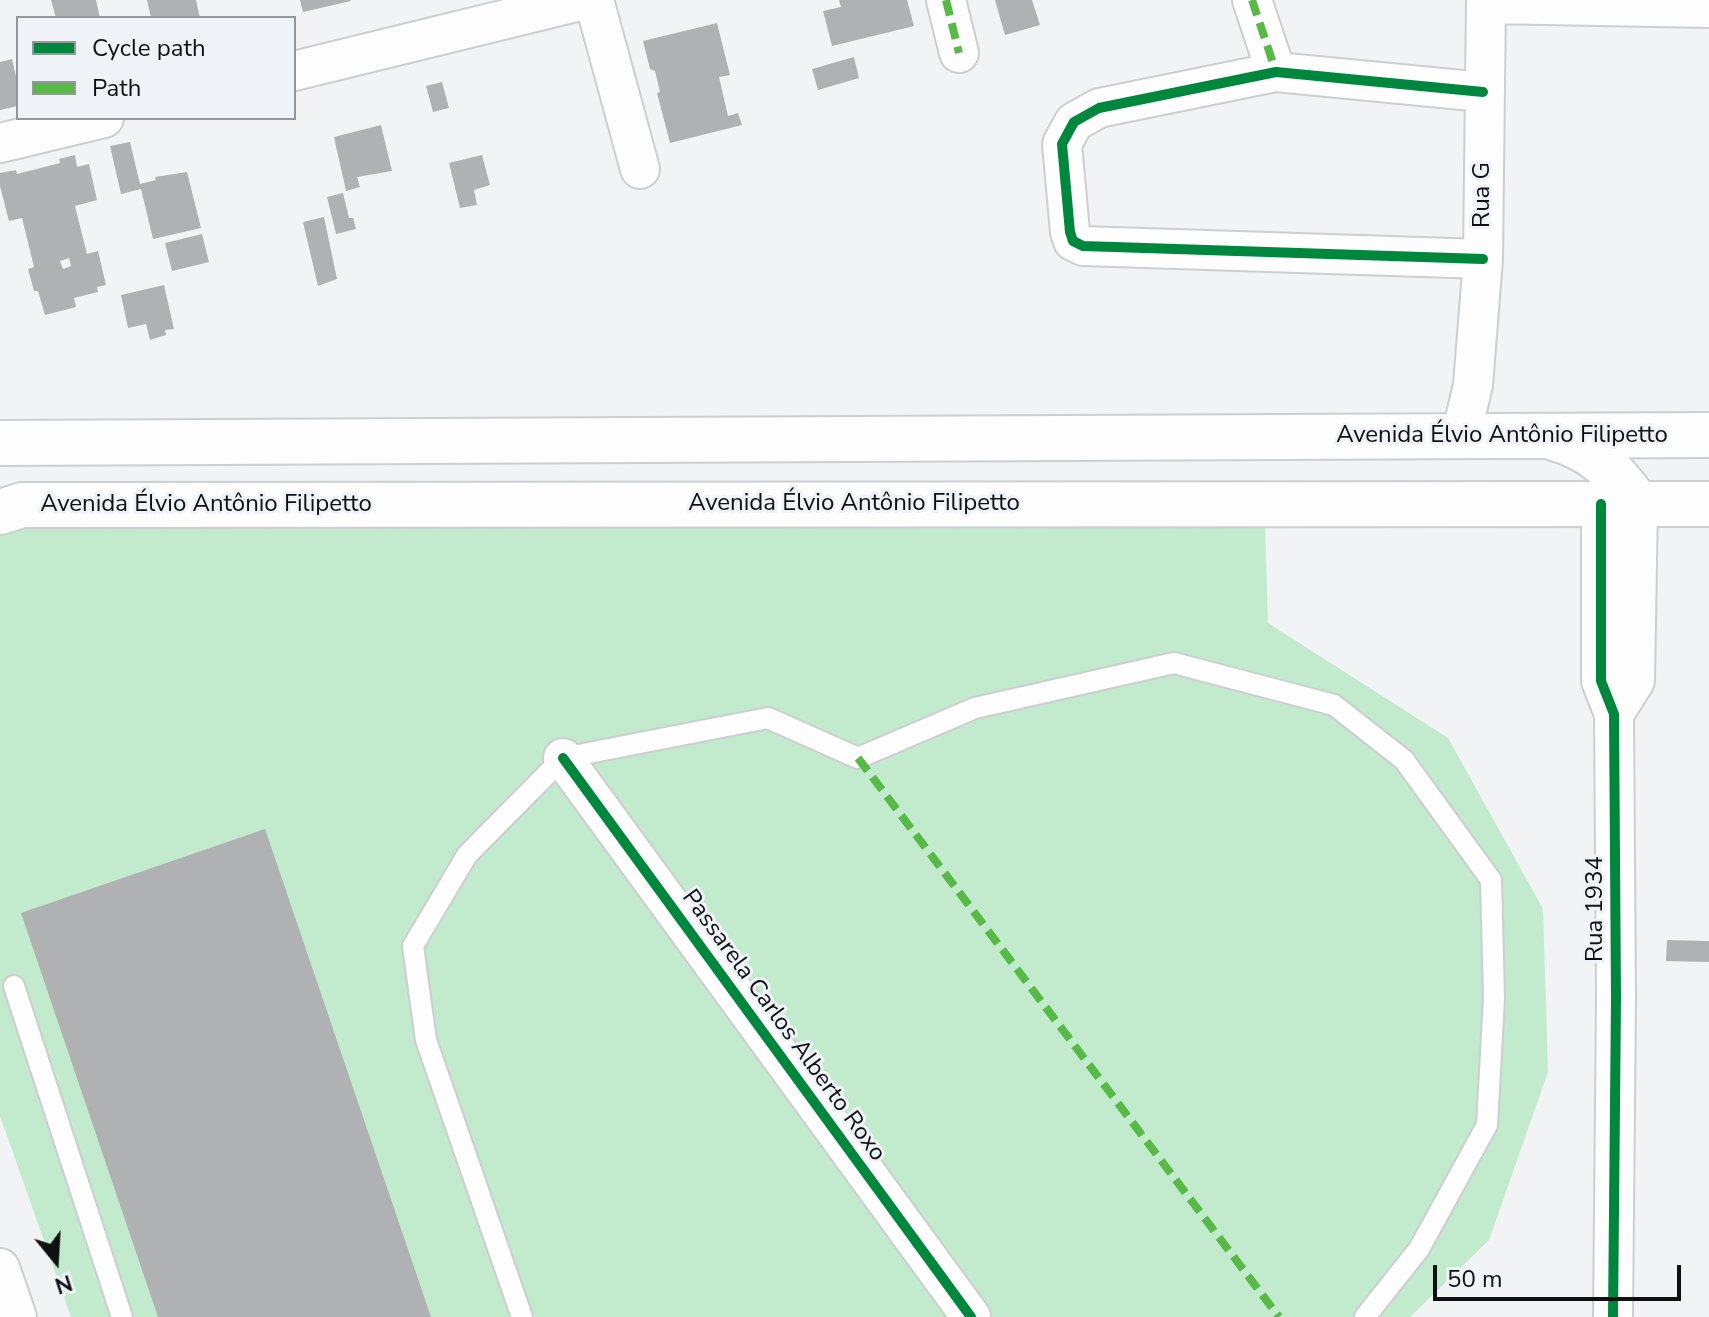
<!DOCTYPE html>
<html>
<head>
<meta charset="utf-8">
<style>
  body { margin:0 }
  #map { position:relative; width:1709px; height:1317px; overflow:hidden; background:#f1f3f5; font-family:"Nunito Sans",sans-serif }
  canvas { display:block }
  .legend { position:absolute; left:16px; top:16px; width:280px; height:104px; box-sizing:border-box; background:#eff3f7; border:2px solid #95989b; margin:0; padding:10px 14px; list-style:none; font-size:24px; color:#0f1011 }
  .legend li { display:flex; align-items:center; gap:16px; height:40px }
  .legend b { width:40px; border:2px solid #95989b }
  .north { position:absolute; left:16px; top:1221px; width:80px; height:80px; -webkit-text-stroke:6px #eff3f7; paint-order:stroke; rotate:162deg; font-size:22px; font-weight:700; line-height:32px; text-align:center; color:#0f1011 }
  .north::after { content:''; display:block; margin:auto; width:28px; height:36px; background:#0f1011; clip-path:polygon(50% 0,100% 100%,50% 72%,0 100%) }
  .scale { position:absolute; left:1433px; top:1265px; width:248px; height:36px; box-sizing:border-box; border:4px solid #0f1011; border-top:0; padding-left:10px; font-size:24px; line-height:28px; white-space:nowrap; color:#0f1011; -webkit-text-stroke:6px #eff3f7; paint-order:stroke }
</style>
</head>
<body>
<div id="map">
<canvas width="1709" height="1317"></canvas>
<ul class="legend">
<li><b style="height:10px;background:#00873e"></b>Cycle path</li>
<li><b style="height:10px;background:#58b947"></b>Path</li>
</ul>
<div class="north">N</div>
<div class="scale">50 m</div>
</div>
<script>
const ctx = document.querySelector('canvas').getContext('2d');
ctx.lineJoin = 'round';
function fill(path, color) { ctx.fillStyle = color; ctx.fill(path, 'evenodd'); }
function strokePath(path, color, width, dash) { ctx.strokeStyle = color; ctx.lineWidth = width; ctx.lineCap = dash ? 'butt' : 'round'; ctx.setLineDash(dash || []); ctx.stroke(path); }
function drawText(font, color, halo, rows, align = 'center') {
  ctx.font = font + ' "Nunito Sans",sans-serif'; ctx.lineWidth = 6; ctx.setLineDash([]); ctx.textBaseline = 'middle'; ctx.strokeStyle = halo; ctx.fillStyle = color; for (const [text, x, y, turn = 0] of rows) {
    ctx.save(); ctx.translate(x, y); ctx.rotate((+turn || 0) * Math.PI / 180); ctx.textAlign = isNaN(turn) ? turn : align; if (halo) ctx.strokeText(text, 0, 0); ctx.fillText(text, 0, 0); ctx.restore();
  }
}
fill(new Path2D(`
  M40,523L1265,528L1268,623L1448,738L1543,909L1548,1072L1489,1240L1410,1317H71L0,1116V535Z`), '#c2eacd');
fill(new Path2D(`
  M51,0H96L100,18H56Z
  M147,0H196L200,18H151Z
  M300,0H350L351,1L303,12Z
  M839,0H907L914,26L832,46L823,11L841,7Z
  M995,0H1032L1040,25L1005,35Z
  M717,23L730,75L719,77L728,116L738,113L742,125L670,143L657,93L660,92L655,71L650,69L643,41Z
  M854,57L859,78L818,90L812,69Z
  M12,59L18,85V106L0,110V62Z
  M442,82L449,108L433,112L426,86Z
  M381,125L392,171L357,177L360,187L346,191L334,137Z
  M130,142L140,184L156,180L155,177L187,172L201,228L153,239L141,189L121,194L110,146Z
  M75,155L77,167L89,164L97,200L75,206L87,254L98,251L106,285L97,287L98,292L74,298L76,307L45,315L38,291H34L28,269L34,267L22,218L9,221L0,186V173L16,170L17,174L60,163L59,159ZM69,258L71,266L63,269L60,261Z
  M482,155L490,185L474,190L477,205L460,208L449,163Z
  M343,193L349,218H353L356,229L336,234L327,197Z
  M324,217L337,279L318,286L303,222Z
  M202,234L209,262L172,271L165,243Z
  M164,285L174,329L165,330L166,335L150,340L146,324L128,328L121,295Z
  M265,829L431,1317H158L21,913Z
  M1667,940L1709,941V962L1666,961Z`), '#b0b1b3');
const lane = new Path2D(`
  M14,986L122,1317
  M522,1317L426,1040L413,946L467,855L563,758L768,718L858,758L975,708L1174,663L1334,705L1404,760L1491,880L1494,998L1487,1125L1419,1249L1365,1317`);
const street = new Path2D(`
  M594,0L640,169
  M946,0L959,53
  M1252,0L1276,72
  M1487,4L1709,8
  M294,71L584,0
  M0,143L104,118
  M1483,259L1083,246L1073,241L1070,232L1062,144L1074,122L1099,108L1276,72L1483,92
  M1461,436L1473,385L1483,259L1486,0
  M1601,504V681L1614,714L1616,998L1613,1317
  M1614,714L1635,681L1638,504
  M563,758L971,1317
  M0,1268L17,1317`);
const secondary = new Path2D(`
  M1554,438C1595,450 1613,470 1638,504
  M0,443L1709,435
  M0,512L22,505L1709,504`);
strokePath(lane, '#cdced0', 24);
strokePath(street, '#cdced0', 42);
strokePath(secondary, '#cdced0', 48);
strokePath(lane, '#fdfdfe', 20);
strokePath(street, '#fdfdfe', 38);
strokePath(secondary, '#fdfdfe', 44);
strokePath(new Path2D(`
  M946,0L959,53
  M1252,0L1276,72
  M858,758L1279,1317`), '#58b947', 8, [16, 8]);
strokePath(new Path2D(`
  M1483,259L1083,246L1073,241L1070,232L1062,144L1074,122L1099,108L1276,72L1483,92
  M1601,504V681L1614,714L1616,998L1613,1317
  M563,758L971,1317`), '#00873e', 10);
drawText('24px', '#0f1011', '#eff3f7', [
  ["Rua G",1483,195,-90],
  ["Avenida Élvio Antônio Filipetto",1502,436],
  ["Avenida Élvio Antônio Filipetto",854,504],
  ["Avenida Élvio Antônio Filipetto",206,505],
  ["Rua 1934",1596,909,-90],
  ["Passarela Carlos Alberto Roxo",783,1026,54]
]);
</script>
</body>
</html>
